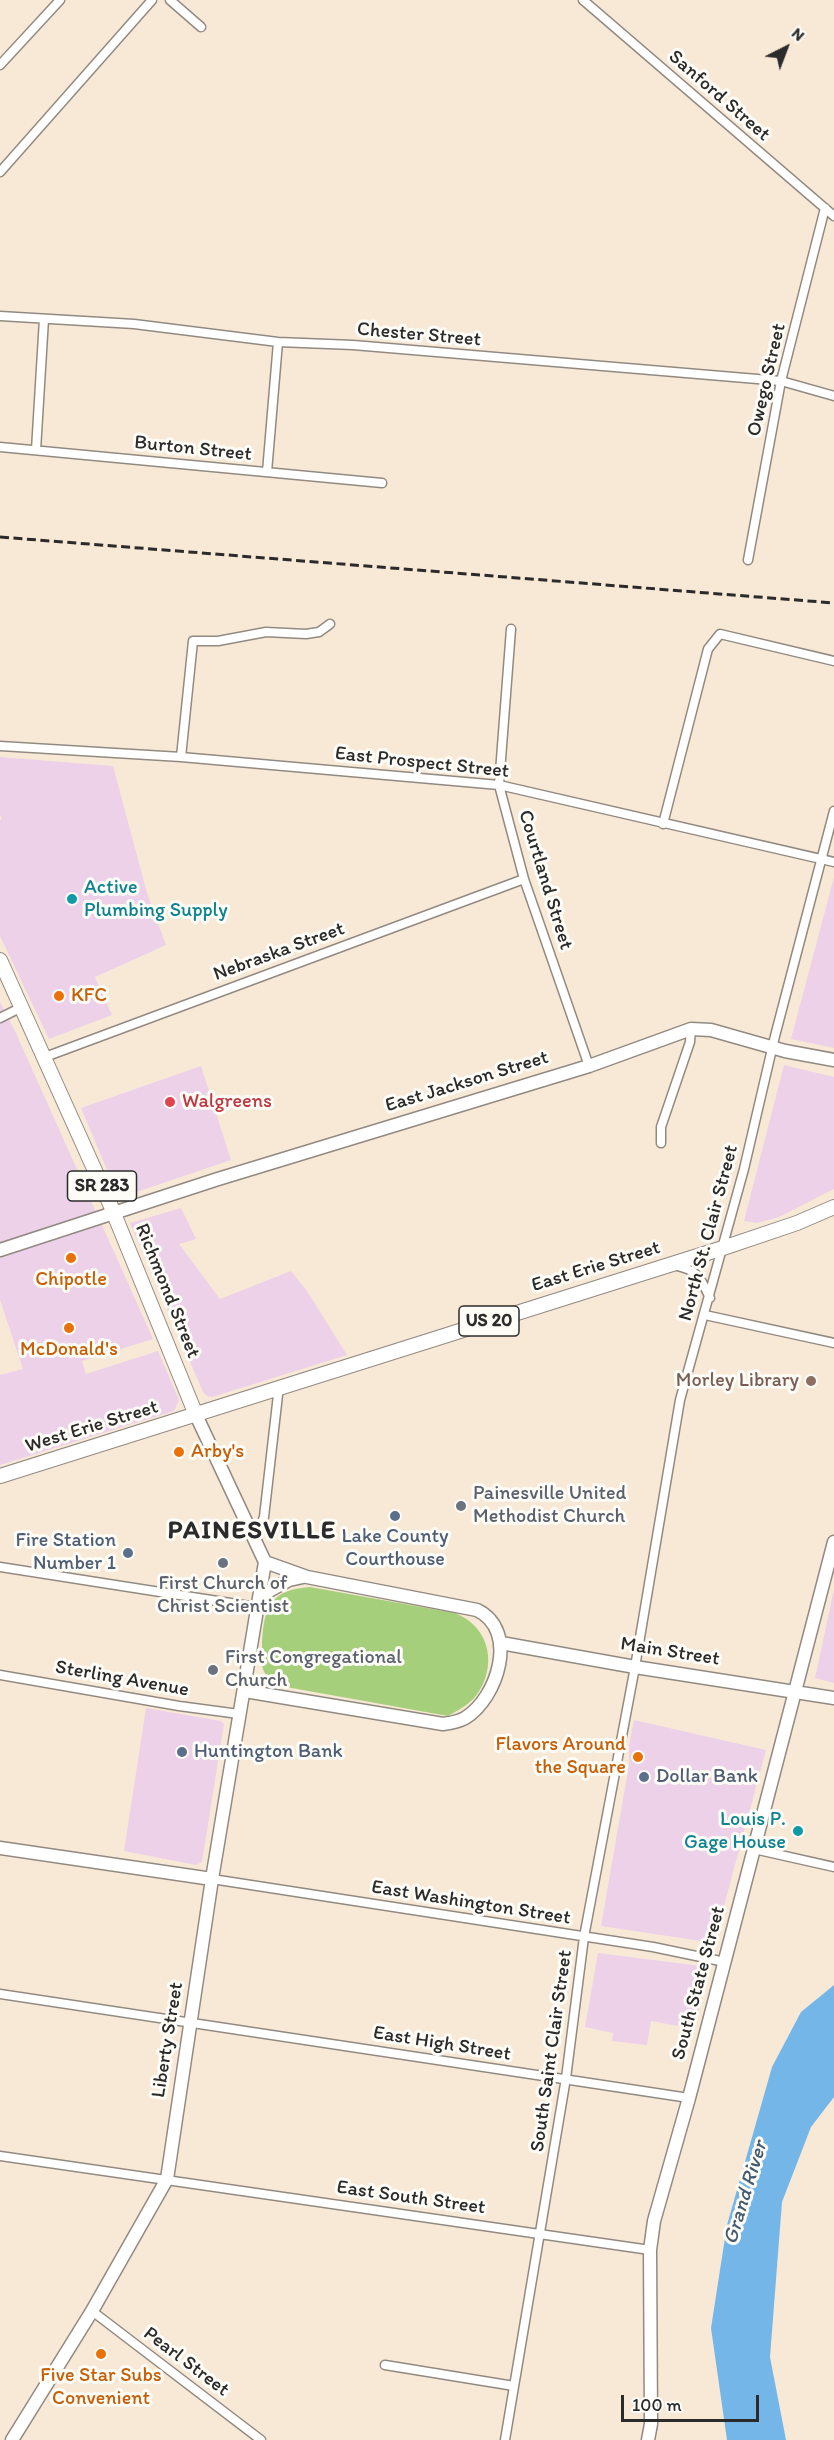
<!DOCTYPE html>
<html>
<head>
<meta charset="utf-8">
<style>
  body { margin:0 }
  #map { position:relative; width:834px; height:2440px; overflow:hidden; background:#f8e9d7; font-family:Itim,sans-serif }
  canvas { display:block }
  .north { position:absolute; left:756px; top:18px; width:60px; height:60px; -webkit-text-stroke:4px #fdfcf7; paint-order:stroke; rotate:42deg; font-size:16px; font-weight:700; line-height:24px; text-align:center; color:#2b2b2b }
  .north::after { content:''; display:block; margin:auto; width:21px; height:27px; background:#2b2b2b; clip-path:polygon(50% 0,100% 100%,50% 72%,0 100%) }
  .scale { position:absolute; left:621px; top:2395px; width:138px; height:27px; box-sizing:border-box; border:3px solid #2b2b2b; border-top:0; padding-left:8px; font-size:18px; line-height:21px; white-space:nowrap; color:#2b2b2b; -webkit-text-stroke:4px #fdfcf7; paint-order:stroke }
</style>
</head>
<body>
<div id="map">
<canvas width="834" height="2440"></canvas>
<div class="north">N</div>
<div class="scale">100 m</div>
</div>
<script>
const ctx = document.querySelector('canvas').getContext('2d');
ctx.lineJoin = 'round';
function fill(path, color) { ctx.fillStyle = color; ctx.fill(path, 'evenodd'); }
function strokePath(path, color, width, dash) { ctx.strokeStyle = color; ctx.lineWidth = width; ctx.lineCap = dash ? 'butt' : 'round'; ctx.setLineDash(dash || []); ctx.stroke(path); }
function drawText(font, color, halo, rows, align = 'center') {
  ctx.font = font + ' Itim,sans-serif'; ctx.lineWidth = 6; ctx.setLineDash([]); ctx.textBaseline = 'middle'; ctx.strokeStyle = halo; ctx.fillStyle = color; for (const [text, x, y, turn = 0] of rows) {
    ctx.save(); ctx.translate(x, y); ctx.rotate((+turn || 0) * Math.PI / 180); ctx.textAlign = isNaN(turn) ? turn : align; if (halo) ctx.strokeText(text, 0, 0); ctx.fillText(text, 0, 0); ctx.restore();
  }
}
fill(new Path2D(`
  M0,757L113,766L147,893L166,945L95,977L112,1015L49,1039L0,936V820L2,819L0,815Z
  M834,877V1048L791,1039Z
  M0,1002L15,1031L153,1339L82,1361L86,1374L158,1351L179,1400L174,1411L0,1465V1375L23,1369L0,1300Z
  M784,1065L834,1077V1189L779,1217L757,1223L744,1221Z
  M201,1066L231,1160L119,1198L81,1108Z
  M181,1208L196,1239L179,1244L220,1299L291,1271L307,1291L347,1355L212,1397L207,1396L203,1392L130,1223Z
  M834,1589V1683L815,1678Z
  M146,1708L221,1721L224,1724L202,1862L196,1865L124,1851Z
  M634,1720L766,1750L714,1943L601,1926L629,1765V1746Z
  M598,1953L709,1967L694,2029L651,2021L647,2045L612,2041L613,2033L585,2027Z`), '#ecd1e9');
fill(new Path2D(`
  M310,1587L455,1613C491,1627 498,1668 475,1697C468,1705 457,1711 448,1716L286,1687C279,1684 270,1681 266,1675C259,1665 262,1654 262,1643C264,1606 271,1590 310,1587Z`), '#a6cf7b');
fill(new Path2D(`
  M834,1985V2097L811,2127L782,2202L770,2357L786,2440H727L711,2328L727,2225L772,2067L801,2012Z`), '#75b6e9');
const street = new Path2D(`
  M170,0L201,27
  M583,0L834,216
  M0,65L60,0
  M0,172L152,0
  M0,316L134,324L278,342L353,345L781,381L834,396
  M0,447L382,483
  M36,450L44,319
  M267,472L278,342
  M748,560L781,381L825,208
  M511,629L499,785L524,879L589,1066
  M0,746L181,757L499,785L834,862
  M181,757L193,641H218L266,632L306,634L319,632L330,624
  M663,824L708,649L720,634L834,661
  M0,1018L22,1007
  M45,1057L524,879
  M661,1143V1127L690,1042L691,1029
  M674,1265C698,1270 700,1277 710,1298
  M705,1315L834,1343
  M253,1536L260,1527L264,1517L279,1386
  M0,1567L256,1607
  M0,1675L179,1706L239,1714
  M754,1849L834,1867
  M212,1879L653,1947L725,1962
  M0,1994L689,2098
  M0,2156L650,2250
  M92,2311L261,2440
  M385,2365L514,2386
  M505,2440L566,2078L584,1937L635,1667L680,1400L744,1169L775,1036L834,811`);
const secondary = new Path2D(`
  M0,1250L218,1179L589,1066L691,1029L711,1030L785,1051L834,1060
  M260,1596L289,1580L303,1577
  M501,1643L635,1667L834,1698
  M245,1691L443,1724C451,1723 458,1722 465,1718C498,1698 519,1630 477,1610L307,1577L265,1562
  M0,1848L212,1879
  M12,2440L92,2311L167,2179L212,1879L265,1562L196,1415
  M648,2440L651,2424L650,2250L654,2221L689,2098L834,1542`);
const primary = new Path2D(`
  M0,960L110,1204L196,1415
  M0,1476L723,1248L797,1223L834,1207`);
strokePath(street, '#928a81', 11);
strokePath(secondary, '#928a81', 15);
strokePath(primary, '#928a81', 16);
strokePath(street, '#fff', 8);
strokePath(secondary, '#fff', 12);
strokePath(primary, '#fff', 14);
strokePath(new Path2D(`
  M0,537L834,603`), '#2b2b2b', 3, [9, 4.5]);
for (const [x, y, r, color] of [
  [72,899,6,"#0f9aa8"],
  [59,996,6,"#e8710a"],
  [170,1102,6,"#e0444e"],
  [71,1258,6,"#e8710a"],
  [69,1328,6,"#e8710a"],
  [811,1381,6,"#8d6e63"],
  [179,1452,6,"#e8710a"],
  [461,1506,6,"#6b7280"],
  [395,1516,6,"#5c6f8a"],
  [128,1553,6,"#5c6f8a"],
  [223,1563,6,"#6b7280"],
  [213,1670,6,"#6b7280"],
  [182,1752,6,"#5c6f8a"],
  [638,1757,6,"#e8710a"],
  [644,1777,6,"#5c6f8a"],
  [798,1831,6,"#0f9aa8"],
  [101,2354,6,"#e8710a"]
]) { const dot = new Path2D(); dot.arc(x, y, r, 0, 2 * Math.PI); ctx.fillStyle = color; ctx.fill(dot); strokePath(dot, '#fdfcf7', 2); }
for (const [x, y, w] of [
  [102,1186,69],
  [489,1321,60]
]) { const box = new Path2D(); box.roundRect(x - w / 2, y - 15, w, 30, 4.5); ctx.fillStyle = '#fdfcf7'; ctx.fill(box); strokePath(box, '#2b2b2b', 1.5); }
drawText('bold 18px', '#2b2b2b', null, [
  ["SR 283",102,1186],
  ["US 20",489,1321]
]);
drawText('20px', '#2b2b2b', '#fdfcf7', [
  ["Sanford Street",719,96,41],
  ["Chester Street",419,335,5],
  ["Owego Street",767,380,-77],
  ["Burton Street",193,449,6],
  ["East Prospect Street",422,763,6],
  ["Courtland Street",545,880,73],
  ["Nebraska Street",279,952,-20],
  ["East Jackson Street",467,1082,-17],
  ["North St. Clair Street",709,1233,-75],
  ["East Erie Street",596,1267,-17],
  ["Richmond Street",167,1291,68],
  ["West Erie Street",92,1427,-17],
  ["Main Street",670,1652,9],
  ["Sterling Avenue",122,1679,10],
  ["East Washington Street",471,1903,9],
  ["South State Street",699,1983,-75],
  ["Liberty Street",168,2040,-81],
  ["East High Street",442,2044,9],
  ["South Saint Clair Street",552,2051,-82],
  ["East South Street",411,2198,8],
  ["Pearl Street",186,2362,37]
]);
drawText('20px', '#0d838f', '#fdfcf7', [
  ["Active",84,888],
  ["Plumbing Supply",84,911],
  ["Louis P.",786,1820,"right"],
  ["Gage House",786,1843,"right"]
], 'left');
drawText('20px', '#c56008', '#fdfcf7', [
  ["KFC",71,996,"left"],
  ["Chipotle",71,1280],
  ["McDonald's",69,1350],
  ["Arby's",191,1452,"left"],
  ["Flavors Around",626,1745,"right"],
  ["the Square",626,1768,"right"],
  ["Five Star Subs",101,2376],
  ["Convenient",101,2399]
]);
drawText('20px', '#be3a42', '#fdfcf7', [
  ["Walgreens",182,1102]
], 'left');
drawText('20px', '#785e54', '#fdfcf7', [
  ["Morley Library",799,1381]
], 'right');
drawText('20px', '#5b616d', '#fdfcf7', [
  ["Painesville United",473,1494],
  ["Methodist Church",473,1517],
  ["First Church of",223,1584,"center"],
  ["Christ Scientist",223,1607,"center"],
  ["First Congregational",225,1658],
  ["Church",225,1681]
], 'left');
drawText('20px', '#4e5e75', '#fdfcf7', [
  ["Lake County",395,1537,"center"],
  ["Courthouse",395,1560,"center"],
  ["Fire Station",116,1541,"right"],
  ["Number 1",116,1564,"right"],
  ["Huntington Bank",194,1752],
  ["Dollar Bank",656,1777]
], 'left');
drawText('italic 21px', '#455c6e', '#fdfcf7', [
  ["Grand River",746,2193,-73]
]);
ctx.letterSpacing = '1.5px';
drawText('bold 26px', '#2b2b2b', '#fdfcf7', [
  ["PAINESVILLE",252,1531]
]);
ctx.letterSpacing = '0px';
</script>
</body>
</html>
